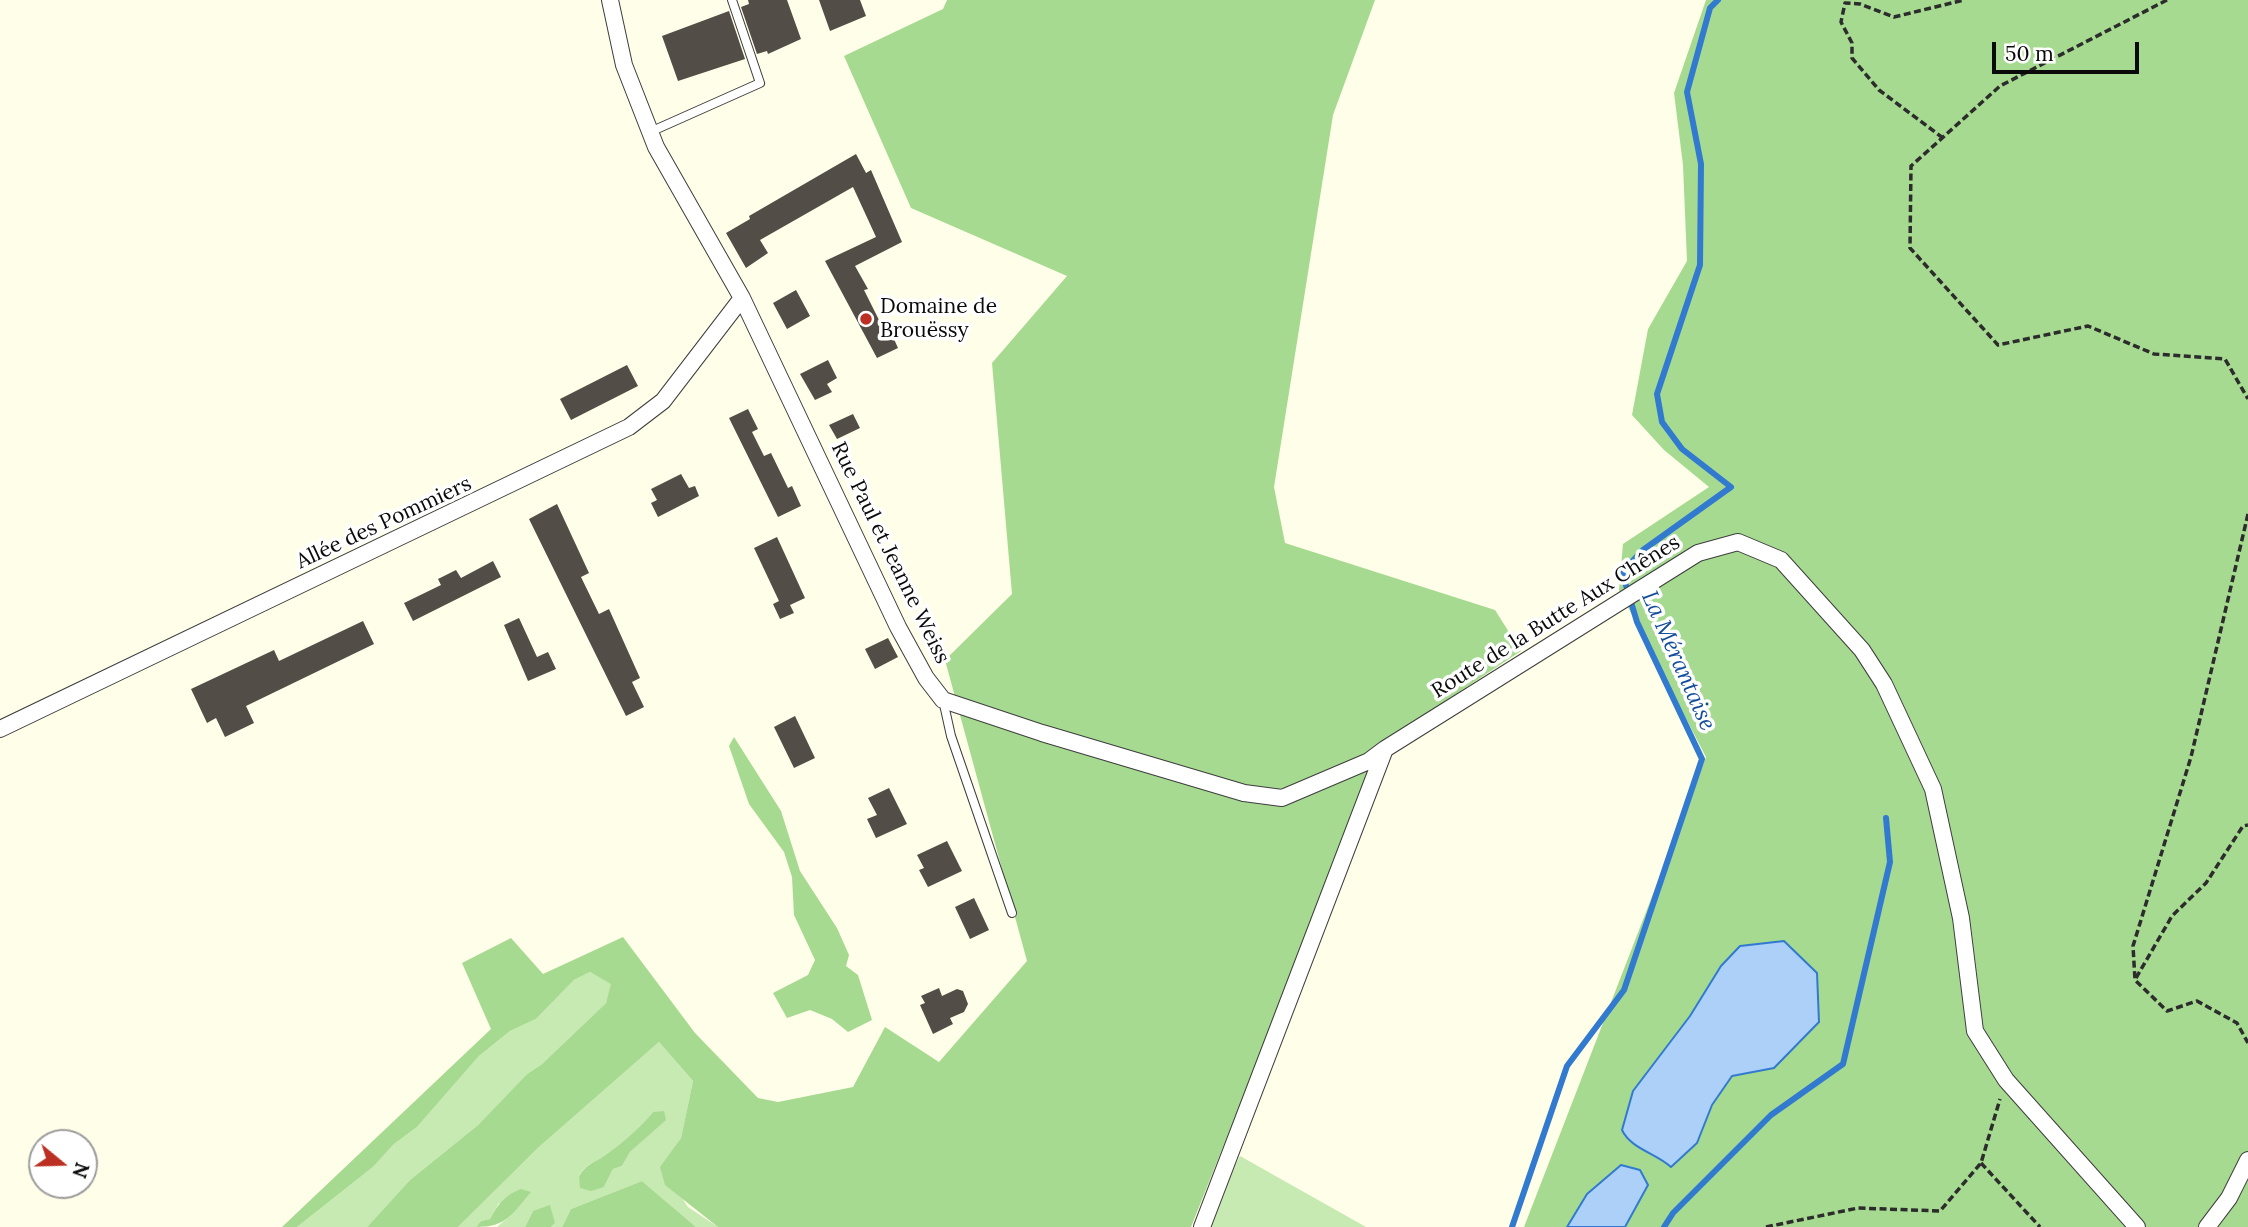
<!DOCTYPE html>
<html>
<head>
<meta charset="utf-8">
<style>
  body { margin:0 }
  #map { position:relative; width:2248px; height:1227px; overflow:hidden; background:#fffee8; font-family:Lora,serif }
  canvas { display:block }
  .north { position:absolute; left:28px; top:1129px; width:70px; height:70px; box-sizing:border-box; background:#fff; border:2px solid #9d9d9d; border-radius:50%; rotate:109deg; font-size:19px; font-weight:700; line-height:28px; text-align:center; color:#0a0a0a }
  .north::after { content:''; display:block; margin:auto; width:24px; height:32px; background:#bb3022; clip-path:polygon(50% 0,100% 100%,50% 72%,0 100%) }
  .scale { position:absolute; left:1992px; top:42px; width:147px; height:32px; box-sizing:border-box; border:4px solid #0a0a0a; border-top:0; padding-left:9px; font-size:21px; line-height:24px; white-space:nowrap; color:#0a0a0a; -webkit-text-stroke:5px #fff; paint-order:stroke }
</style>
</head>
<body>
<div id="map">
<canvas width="2248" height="1227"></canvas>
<div class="north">N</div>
<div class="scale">50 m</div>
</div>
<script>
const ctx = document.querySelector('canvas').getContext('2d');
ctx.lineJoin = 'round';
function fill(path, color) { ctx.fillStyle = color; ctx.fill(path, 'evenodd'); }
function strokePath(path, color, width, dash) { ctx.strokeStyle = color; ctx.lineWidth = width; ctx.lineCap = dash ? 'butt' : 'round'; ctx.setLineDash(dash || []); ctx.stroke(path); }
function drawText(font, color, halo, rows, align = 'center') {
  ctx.font = font + ' Lora,serif'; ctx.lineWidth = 7; ctx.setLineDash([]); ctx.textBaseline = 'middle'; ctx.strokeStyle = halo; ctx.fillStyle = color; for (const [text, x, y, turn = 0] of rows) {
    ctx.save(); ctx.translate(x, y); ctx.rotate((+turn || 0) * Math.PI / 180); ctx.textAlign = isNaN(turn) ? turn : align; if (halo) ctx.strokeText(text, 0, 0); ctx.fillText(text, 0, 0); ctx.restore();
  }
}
fill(new Path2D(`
  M590,972L612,984L606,1003L542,1064L527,1074L478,1125L410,1180L367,1227H297L373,1167L394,1144L417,1127L479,1056L510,1031L536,1019L574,980Z
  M659,1042L693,1081L681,1138L661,1167L688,1207L718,1227H696L642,1181L571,1209L562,1227H551L555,1223L533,1211L525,1227H497L511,1215L499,1203L490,1219L481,1221L476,1227H458L539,1147ZM653,1112L665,1120L630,1152L622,1166L613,1169L604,1187L581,1188L579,1175C586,1165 591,1164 601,1158C620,1145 639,1129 653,1112Z
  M1240,1156L1366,1227H1201Z`), '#c7e9b2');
fill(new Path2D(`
  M947,0H1375L1333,115L1274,487L1285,543L1495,610L1521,651L1385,741L1191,1227H718L665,1185L660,1167L681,1138L693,1081L659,1042L539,1147L458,1227H367L410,1180L478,1125L527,1074L542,1064L606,1003L611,984L590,972L574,980L536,1019L510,1031L479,1056L417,1127L394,1144L373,1167L297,1227H282L491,1029L462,963L511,938L543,974L623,937L695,1033L758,1098L778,1102L853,1087L885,1027L939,1062L1027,961L945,660L1012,594L992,363L1067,276L911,208L844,56L943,9Z
  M1706,0H2248V1227H1625L1648,1185L1587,1194L1567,1227H1524L1706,757L1619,590L1623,544L1709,487L1664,450L1632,415L1648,329L1687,261L1683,165L1674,93ZM1721,966L1774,1068L1732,1076L1712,1105L1697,1143L1671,1167L1659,1156L1690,1016Z
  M734,737L781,811L800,871L837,928L849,955L846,966L858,975L872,1020L848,1032L832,1019L810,1010L787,1018L773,993L808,975L815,960L794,915L792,877L784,852L749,804L729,746Z
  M664,1111L666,1120L630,1152L622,1166L613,1169L604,1187L591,1191L580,1188L579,1176C586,1165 591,1164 601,1158C620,1145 639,1129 653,1112Z
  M642,1181L696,1227H562L571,1209Z
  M521,1189L531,1192C512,1214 507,1227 476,1227L481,1221L490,1219C498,1204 505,1195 521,1189Z
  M550,1205L555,1223L551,1227H525L533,1211Z`), '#a7da91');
const water = new Path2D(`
  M1784,941L1817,973L1819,1022L1774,1068L1732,1076L1712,1105L1697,1143L1671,1167C1656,1153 1631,1149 1622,1130L1633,1091L1690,1016L1721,966L1740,946Z
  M1621,1165L1640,1170L1648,1185L1625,1227H1567L1587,1194Z`);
fill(water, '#acd0f7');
strokePath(water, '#327acf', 2);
strokePath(new Path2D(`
  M1512,1227L1567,1066L1624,990L1702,759L1637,622L1622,572L1643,550L1731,487L1682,449L1662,422L1657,394L1700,265L1701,164L1687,92L1710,8L1718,0
  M1664,1227L1673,1213L1771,1115L1843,1064L1890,862L1886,818`), '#327acf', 6);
fill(new Path2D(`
  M748,0H787L801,39L768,54L767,51L757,54L741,7L749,4Z
  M819,0H860L866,16L830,31Z
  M729,11L745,59L678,81L662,36Z
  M856,154L866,173L871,170L902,242L855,266L868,289L864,290L884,330L889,328L898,348L877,358L825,261L876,237L853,187L760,240L768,253L746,268L726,233L750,219L749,216Z
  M796,290L810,316L787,329L773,303Z
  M828,360L837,378L827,384L832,392L815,400L800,374Z
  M627,365L638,386L571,420L560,399Z
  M748,409L758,429L752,432L764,456L771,453L788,488L792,486L801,506L778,517L729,418Z
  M853,414L860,428L837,439L829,425Z
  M681,474L689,488L695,486L699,496L658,517L651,503L657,500L651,489Z
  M557,504L589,573L581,577L599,614L609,609L640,678L632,682L644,707L626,716L529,519Z
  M777,537L805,598L790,605L794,613L780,619L773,604L779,601L754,548Z
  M493,561L501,577L413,621L404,603L441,585L438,579L456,570L461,578Z
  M519,618L537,657L548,652L556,669L528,681L504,625Z
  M363,621L374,644L246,706L254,723L225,737L216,718L207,723L191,689L274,650L279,661Z
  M888,638L898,657L875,669L865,649Z
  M795,716L815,758L794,768L774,727Z
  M889,788L907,824L876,838L867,819L877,815L868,798Z
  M947,841L962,871L928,887L919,870L924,868L917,855Z
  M974,898L989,930L970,939L955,907Z
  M939,988L942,996L957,989L963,991L968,1004L964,1012L950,1018L953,1024L933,1034L920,1005L925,1003L921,996Z`), '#534d47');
const service = new Path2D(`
  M650,132L760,83L732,0
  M943,700L951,736L1012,913`);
const minor = new Path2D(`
  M610,0L624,65L656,147L742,298L898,627L926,678L943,700L1042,733L1244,793L1282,798L1369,761L1385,749
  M0,729L629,427L663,401L742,298
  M1202,1227L1385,749L1698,553L1738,542L1781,560L1862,650L1884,684L1933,789L1961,918L1975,1031L2006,1080L2137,1227
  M2207,1227L2229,1198L2248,1160`);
strokePath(service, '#3d3d3d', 10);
strokePath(minor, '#3d3d3d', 18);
strokePath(new Path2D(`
  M2167,0L2000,86L1911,166L1910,248L1998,345L2088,326L2154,354L2225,359L2248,399
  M1943,138L1879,90L1852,58V43L1841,22L1845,3L1860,4L1894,17L1964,0
  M2248,514L2191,757L2133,946L2135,980L2167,1011L2197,1001L2237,1023L2248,1043
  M2136,978L2172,916L2206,883L2243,826L2248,825
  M1981,1163L2040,1227
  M1766,1227L1858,1208L1940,1211L1981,1163L2000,1099`), '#2c2c2c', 3.5, [7, 3.5]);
strokePath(service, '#fff', 8);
strokePath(minor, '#fff', 16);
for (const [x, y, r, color] of [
  [866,319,7,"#bb3022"]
]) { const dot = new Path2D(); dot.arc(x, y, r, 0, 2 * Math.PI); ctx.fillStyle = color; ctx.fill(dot); strokePath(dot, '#fff', 2.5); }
drawText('21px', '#0a0a0a', '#fff', [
  ["Domaine de",880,307],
  ["Brouëssy",880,331]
], 'left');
drawText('21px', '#0a0a0a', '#fff', [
  ["Allée des Pommiers",384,523,-25],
  ["Rue Paul et Jeanne Weiss",890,553,64],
  ["Route de la Butte Aux Chênes",1556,617,-32]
]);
drawText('italic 23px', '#134d9c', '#fff', [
  ["La Mérantaise",1678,661,66]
]);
</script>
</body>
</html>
